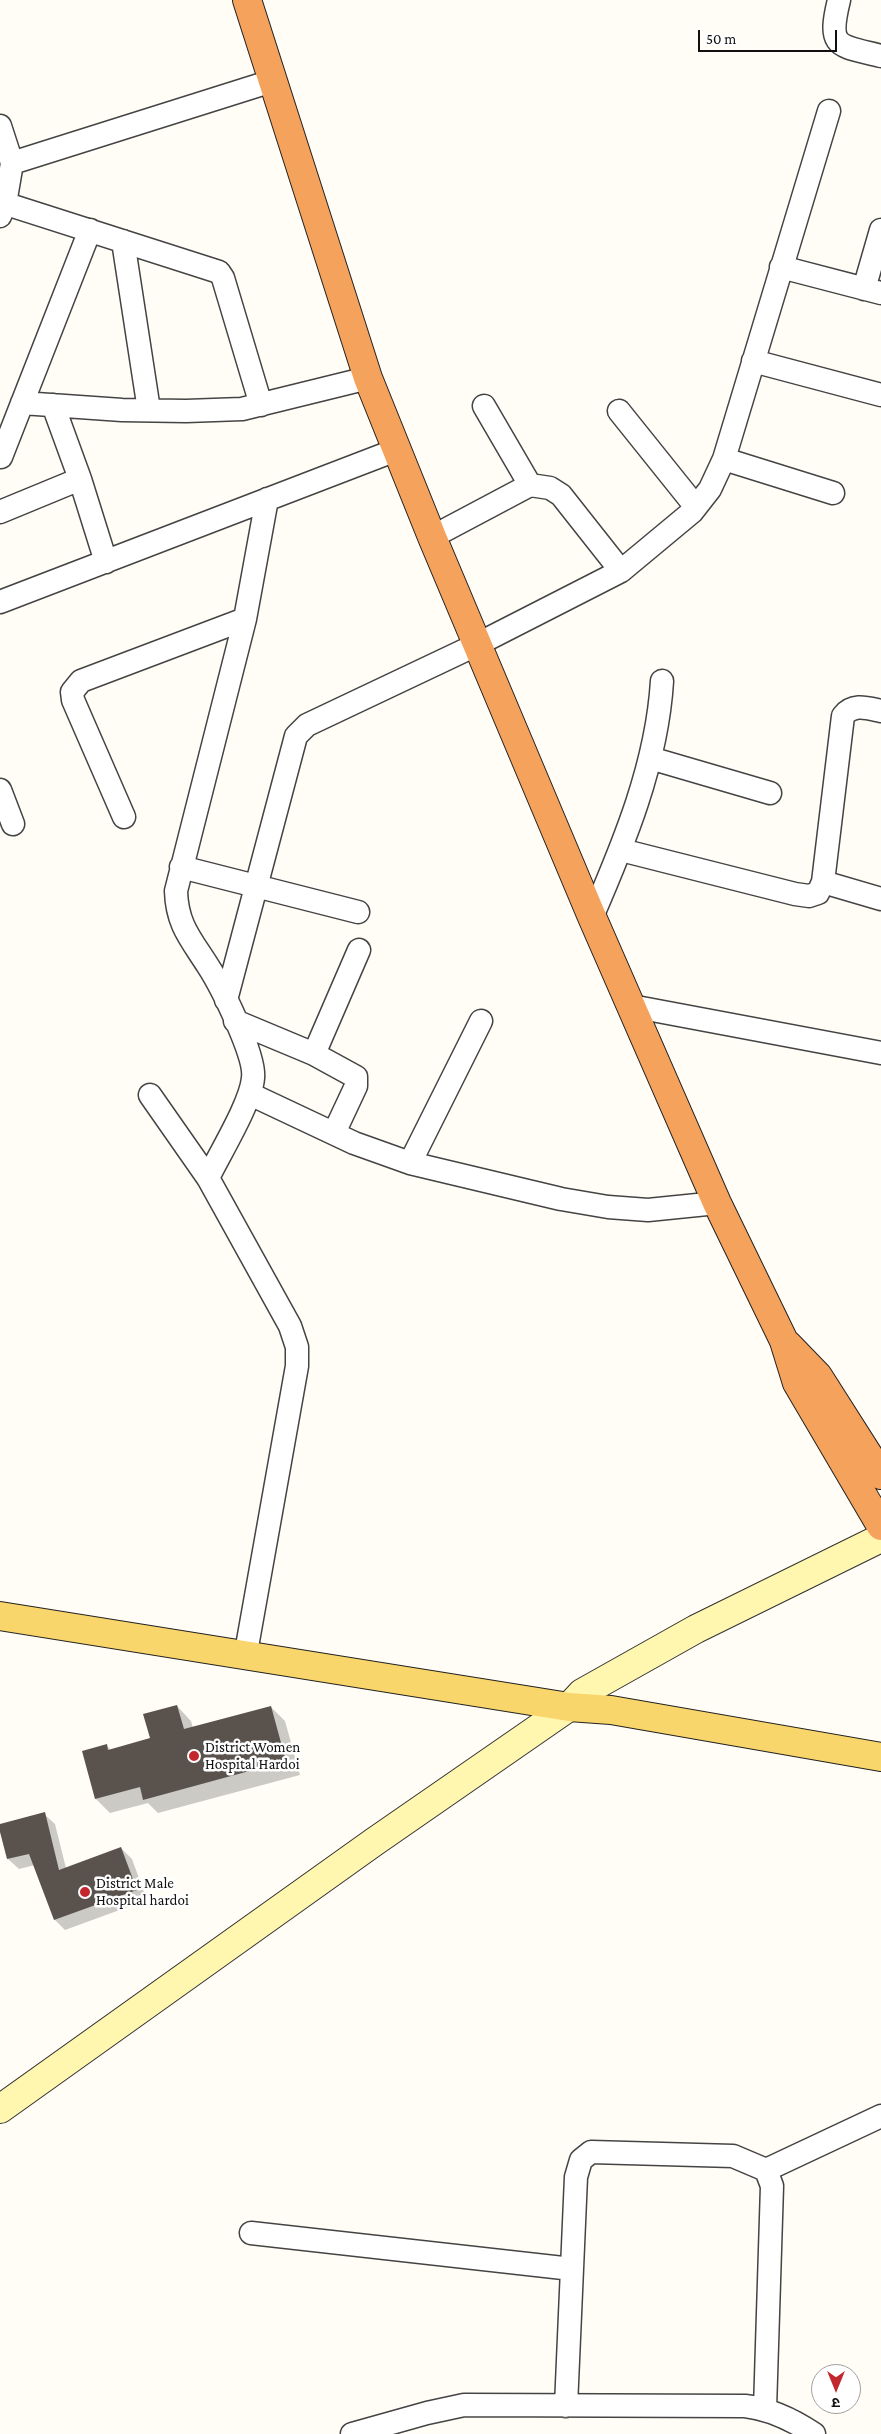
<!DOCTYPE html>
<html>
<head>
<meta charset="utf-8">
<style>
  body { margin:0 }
  #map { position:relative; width:881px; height:2434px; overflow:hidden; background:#fffdf5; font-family:"Crimson Pro","Noto Sans Devanagari",serif }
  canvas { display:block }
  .north { position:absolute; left:811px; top:2364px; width:50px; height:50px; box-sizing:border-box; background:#fff; border:1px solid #a0a0a0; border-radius:50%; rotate:180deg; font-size:14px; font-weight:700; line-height:20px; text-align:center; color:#111 }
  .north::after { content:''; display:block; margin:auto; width:18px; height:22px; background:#c4262e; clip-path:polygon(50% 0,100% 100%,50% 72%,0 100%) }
  .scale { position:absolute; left:698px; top:30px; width:139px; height:22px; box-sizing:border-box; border:2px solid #111; border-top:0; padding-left:6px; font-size:15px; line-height:18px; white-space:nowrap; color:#111; -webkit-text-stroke:4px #fff; paint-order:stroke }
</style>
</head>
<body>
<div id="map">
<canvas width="881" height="2434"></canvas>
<div class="north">उ</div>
<div class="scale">50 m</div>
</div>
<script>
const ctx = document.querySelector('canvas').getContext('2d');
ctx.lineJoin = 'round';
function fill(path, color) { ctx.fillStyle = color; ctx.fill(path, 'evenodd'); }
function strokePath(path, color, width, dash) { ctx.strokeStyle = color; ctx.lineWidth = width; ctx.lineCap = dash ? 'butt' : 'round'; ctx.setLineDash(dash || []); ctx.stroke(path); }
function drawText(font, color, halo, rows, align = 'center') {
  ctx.font = font + ' "Crimson Pro",serif'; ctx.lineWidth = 5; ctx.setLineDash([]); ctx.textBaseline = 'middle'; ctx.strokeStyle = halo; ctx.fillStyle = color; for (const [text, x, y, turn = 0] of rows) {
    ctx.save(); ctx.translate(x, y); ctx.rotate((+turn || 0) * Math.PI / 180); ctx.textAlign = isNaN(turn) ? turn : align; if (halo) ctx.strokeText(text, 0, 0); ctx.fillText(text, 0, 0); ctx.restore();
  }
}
fill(new Path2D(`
  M177,1706L191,1721L193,1728L271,1707L285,1721L300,1775L158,1813L148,1803L110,1813L96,1799L83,1752L106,1745L111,1750L151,1739Z
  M44,1814L55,1824L66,1868L121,1848L132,1859L147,1900L65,1930L55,1920L35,1865L19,1869L8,1859L0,1827Z`), '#0003');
fill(new Path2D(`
  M177,1705L184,1729L271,1706L286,1761L143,1800L140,1787L95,1799L82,1751L107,1744L108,1750L150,1738L143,1714Z
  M45,1812L59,1870L121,1847L137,1890L54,1920L29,1854L7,1859L0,1832V1824Z`), '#5a524d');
const street = new Path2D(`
  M839,0C827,49 838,45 881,56
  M0,126L12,163L5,204L0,216
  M12,163L272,81
  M0,202L219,272L223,278L261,405
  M123,241L149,410
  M781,267L881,293
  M864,289L881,230
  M753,361L881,395
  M22,403L122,410L186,411L242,409L368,378
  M53,405L80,479L106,562
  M484,406L530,485
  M619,411L696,507
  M1,457L90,230
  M724,459L833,493
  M0,512L80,479
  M432,537L530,485L550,488L561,495L621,571
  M0,602L396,450
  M650,758L770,793
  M0,790L13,824
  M124,817L73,700L72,692L81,681L245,619
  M621,850L795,894L809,896L818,893L823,882L843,716C853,703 867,708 881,711
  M181,867L358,912
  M823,882L881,899
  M592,917C624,843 657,764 662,681
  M226,1000L296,736L307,725L478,644L621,571L692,512L710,489L724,459L829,111
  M631,1006L881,1053
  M235,1021L314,1054L356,1077V1086L334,1133
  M314,1054L359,950
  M250,1094L354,1143L410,1163L561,1199L608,1207L648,1210L717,1203
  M150,1095L208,1178L290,1326L297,1347V1366L248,1641
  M410,1163L481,1021
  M208,1178C220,1153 251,1103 253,1078C256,1056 221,986 208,966C191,939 177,925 176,891L245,619L267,499
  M766,2170L881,2116
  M251,2233L572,2269
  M566,2406L576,2177L581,2160L591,2152L733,2156L766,2170L772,2186L765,2409
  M352,2434L427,2413L464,2405L745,2406C771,2409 793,2420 814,2434`);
const secondary = new Path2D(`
  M0,2109L374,1842L569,1707L582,1693L696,1629L881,1538`);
const primary = new Path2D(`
  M0,1616L569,1707L611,1710L881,1757`);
const highway = new Path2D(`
  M247,0L368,378L432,537L592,917L717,1203L784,1341L797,1383L881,1526
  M788,1345L818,1376L881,1475`);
strokePath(street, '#444', 25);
strokePath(secondary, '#333', 30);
strokePath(primary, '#222', 30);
strokePath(highway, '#222', 30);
strokePath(street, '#fff', 22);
strokePath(secondary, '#fff6b0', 28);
strokePath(primary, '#f9d66b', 28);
strokePath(highway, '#f5a25d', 28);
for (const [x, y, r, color] of [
  [194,1756,6,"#c4262e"],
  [85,1892,6,"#c4262e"]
]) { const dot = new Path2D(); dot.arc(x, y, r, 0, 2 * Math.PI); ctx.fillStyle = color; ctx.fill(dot); strokePath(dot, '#fff', 2); }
drawText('15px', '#111', '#fff', [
  ["District Women",205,1747],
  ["Hospital Hardoi",205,1764],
  ["District Male",96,1883],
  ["Hospital hardoi",96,1900]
], 'left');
</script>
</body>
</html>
